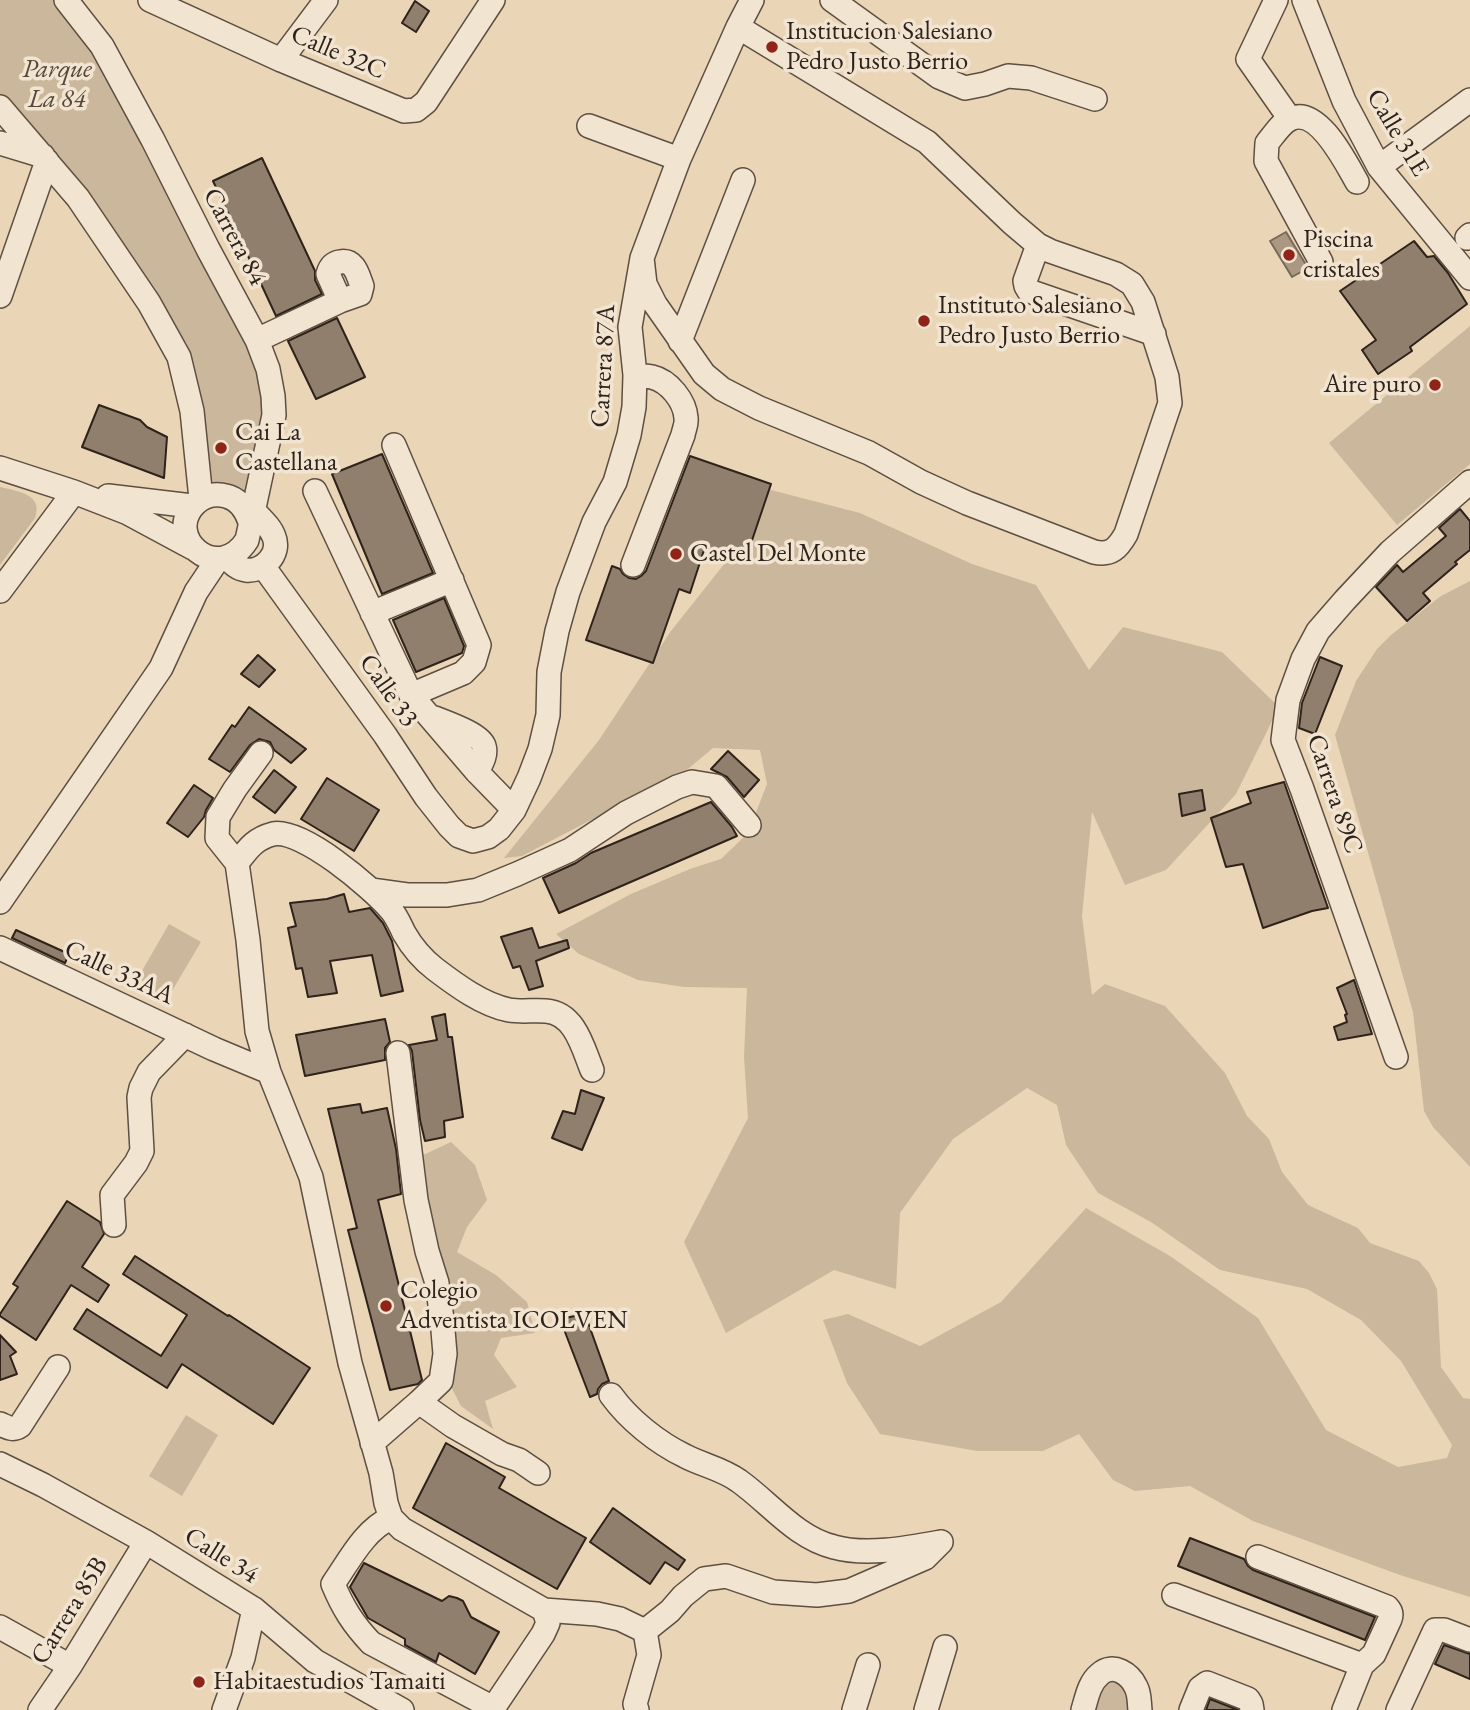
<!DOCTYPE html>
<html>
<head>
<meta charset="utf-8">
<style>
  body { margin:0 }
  canvas { display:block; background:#ead5b7 }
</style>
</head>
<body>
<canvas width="1470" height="1710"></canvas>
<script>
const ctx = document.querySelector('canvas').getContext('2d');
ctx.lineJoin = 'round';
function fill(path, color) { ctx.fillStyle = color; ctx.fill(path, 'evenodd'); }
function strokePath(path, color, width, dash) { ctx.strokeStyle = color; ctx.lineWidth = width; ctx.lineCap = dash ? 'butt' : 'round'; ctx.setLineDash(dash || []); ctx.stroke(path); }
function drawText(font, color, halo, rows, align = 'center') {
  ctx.font = font + ' "EB Garamond",serif'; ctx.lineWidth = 7; ctx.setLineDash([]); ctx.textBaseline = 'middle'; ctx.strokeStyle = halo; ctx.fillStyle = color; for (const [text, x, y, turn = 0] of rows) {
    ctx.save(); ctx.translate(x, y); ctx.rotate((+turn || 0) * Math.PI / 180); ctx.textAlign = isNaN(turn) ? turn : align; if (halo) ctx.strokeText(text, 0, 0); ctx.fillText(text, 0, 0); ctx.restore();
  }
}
fill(new Path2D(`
  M0,0H66L102,46L272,389L244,509L201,499L179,357L0,107Z
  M1470,326V464L1397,525L1329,443Z
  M0,487C17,491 44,494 35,518L0,565Z
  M767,489L860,513L972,564L1036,585L1089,670L1123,627L1222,652L1279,707L1236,794L1166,870L1125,885L1092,812L1082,916L1092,995L1105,984L1165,1006L1225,1073L1247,1116L1269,1139L1282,1172L1308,1205L1358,1228L1370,1243L1419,1261L1429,1273L1437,1289L1441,1367L1463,1398L1470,1399V1597L1400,1575L1253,1521L1190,1486L1135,1491L1113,1480L1079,1434L1043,1451H977L880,1434L847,1383L823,1320L848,1314L920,1346L1001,1302L1086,1208L1170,1256L1258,1318L1326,1430L1398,1467L1447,1458L1452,1445L1401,1361L1361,1320L1307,1289L1220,1270L1151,1222L1098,1193L1066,1145L1057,1105L1027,1088L953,1139L900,1213L896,1289L834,1270L726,1333L684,1242L748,1118L744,1057L747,988L684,987L638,980L579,954L556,934L631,894L690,869L721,859L748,833L767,784L760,750L713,748L664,789L589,821L522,856L504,858L599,740L671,631L725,563Z
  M1470,581V1167L1433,1127L1424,1111L1413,1012L1335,735L1356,681L1377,649L1391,635L1441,596Z
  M169,924L201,942L166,1001L135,983Z
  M451,1142L475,1165L487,1200L467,1227L457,1252L496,1275L527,1302L535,1333L501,1338L494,1355L517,1387L485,1401L493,1429L461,1406L448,1381L456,1328L446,1281L433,1235L428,1196L421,1156Z
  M186,1415L218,1435L182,1496L149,1476Z
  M1115,1680L1126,1691L1129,1710H1092L1103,1684Z`), '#cab79c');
const water = new Path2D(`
  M1286,232L1308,268L1292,277L1270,241Z`);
fill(water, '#aa9882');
strokePath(water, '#786958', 2);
const building = new Path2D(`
  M415,1L429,11L416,32L402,23Z
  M262,158L315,271V280L322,294L276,316L213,181Z
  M1414,241L1427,257L1434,256L1448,273L1467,304L1410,347L1412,351L1378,374L1362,350L1376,340L1340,291Z
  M337,318L365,377L316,399L288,341Z
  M99,405L140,420L147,427L167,437L164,478L82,447Z
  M382,454L433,573L382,594L332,474Z
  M690,456L771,484L745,561L705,547L690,593L679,589L653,663L586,640L612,566L620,569L623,574L629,578L636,579L641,576L646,571Z
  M1460,509L1470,521V550L1455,562L1457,564L1423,593L1430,601L1407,621L1376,587L1397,565L1403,572L1446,536L1439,528Z
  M444,598L464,646L462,653L416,672L393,620Z
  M258,655L275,670L259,687L241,674Z
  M1320,657L1342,666L1315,734L1299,728L1302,703Z
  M249,707L306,749L291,763L274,750L270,742L259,739L250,745L230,772L209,759L232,725L235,727Z
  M728,751L759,780L744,797L727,777L711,769Z
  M274,770L296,787L275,813L253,797Z
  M327,778L379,810L354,851L301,819Z
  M1284,782L1328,908L1312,911L1263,928L1243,864L1226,867L1211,818L1251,803L1247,792Z
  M194,785L213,798L206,810L204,817L188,837L167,823Z
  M1202,790L1205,810L1182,816L1179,794Z
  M711,802L732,827L737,836L559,913L543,878L576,863L591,853Z
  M344,894L349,912L370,908L383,923L392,941L403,991L381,996L372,955L330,961L337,993L308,997L302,968L296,969L288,928L296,926L290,903L327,899Z
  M532,928L539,948L567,940L569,948L536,961L543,986L529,990L520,966L513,968L501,937Z
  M16,930L69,954L65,963L12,938Z
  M1354,980L1372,1034L1338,1040L1334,1027L1347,1022L1345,1015L1347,1014L1337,988Z
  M445,1014L448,1037H452L463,1117L444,1121L445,1137L425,1141L420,1120L412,1051L409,1045L437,1040L432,1017Z
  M385,1019L390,1042L385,1048V1060L305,1076L296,1035Z
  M581,1090L604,1098L582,1150L552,1138L563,1111L575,1114Z
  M360,1104L362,1113L387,1108L396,1149L401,1194L378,1200L422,1380L418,1384L390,1390L348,1230L357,1228L328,1109Z
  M67,1201L100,1222L104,1234L82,1267L109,1285L98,1302L71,1285L36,1340L0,1316V1314L18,1287L13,1284Z
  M135,1256L228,1316L229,1315L310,1368L273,1424L182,1364L167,1388L74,1329L87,1309L161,1356L187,1315L123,1274Z
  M585,1314L609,1381L602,1384L598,1389L597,1394L590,1397L560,1319Z
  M0,1335L16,1352L10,1356L17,1374L0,1380Z
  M446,1443L505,1477L499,1488L586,1538L557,1589L413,1508Z
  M613,1508L685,1560L678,1570L665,1562L650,1584L590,1542Z
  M1190,1538L1244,1559L1248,1566L1253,1570L1375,1617L1365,1640L1178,1566Z
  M364,1563L442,1601L449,1596L457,1598L463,1601L471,1617L499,1632L475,1674L439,1653L436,1662L405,1645V1639L368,1618L350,1587Z
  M1444,1645L1470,1654V1679L1435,1664Z
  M1210,1699L1238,1710H1206Z`);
fill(building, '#907f6c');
strokePath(building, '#2e221a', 2);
const minor = new Path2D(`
  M66,0L102,46L153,140L208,249L257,340L268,369L273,396L274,415L247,540C218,586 161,536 196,503C204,496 215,493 226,496C239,499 246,510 250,522
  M150,0L281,60L404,111L416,110L426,102L493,0
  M832,0L939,77L965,88L985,84L1008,76L1031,78L1095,99
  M1276,0L1248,59L1290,119
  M1304,0L1344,101L1379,167L1470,278
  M281,60L326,0
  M0,107L78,198L149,303L179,357L192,411L201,499
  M589,126L679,159
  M0,143L43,156
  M1379,167L1470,100
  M1467,238L1470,235
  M1038,245L1025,281L1026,286L1029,291L1154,334
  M642,258L645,284L655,304L704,374L722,389L759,408L869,453L921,482L967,503L1094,552C1111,556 1118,548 1126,534L1170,403L1167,377L1143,302L1132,284L1116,274L1050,251L1038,245L1012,223L927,142L738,27
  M1321,262L1266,161L1267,143C1273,136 1281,123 1290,119C1318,105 1346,163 1357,182
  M0,296L47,161
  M257,340L340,301L360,294L362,286C358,276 355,259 340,262C333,263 330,267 328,274L340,301
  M680,341L743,180
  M394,445L479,645L474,662L463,673L411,695
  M0,468L74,492L128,513L193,548
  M315,491L411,695L477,772L514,810
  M108,496L192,506
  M227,558C232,563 237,569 246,570C263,572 281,554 274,537C271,527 260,518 253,510
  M633,565L683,435C684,429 687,424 686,418C685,401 669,381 652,377C647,376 641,376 635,375
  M263,566L385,735L426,797L449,826L459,836L473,841L488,837L499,829L514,810L529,778L540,749L548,715L549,672L557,631L568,592L594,522L615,482L629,435L634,407L635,375L630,327L642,258L679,159L738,27L752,0
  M0,591L74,492
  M372,613L452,580
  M435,718C447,723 480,734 484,746C487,755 481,764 477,772
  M237,863L217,838L218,817L235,789L261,753
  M371,890L407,895H447L478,890L517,874L570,850L626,813L677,787L692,782L716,786L749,825
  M0,902L161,668L196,592L218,559
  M0,948L214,1049L269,1072
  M398,1053L416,1200L427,1251L437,1283L442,1319L445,1354L441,1381L419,1402
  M1396,1057L1302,789L1283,740L1288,700L1303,659L1318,631L1345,600L1390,552L1470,482
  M592,1070C583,1048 575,1013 546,1011C534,1010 521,1012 509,1010C483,1005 456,985 435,969C422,959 412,947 404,933C400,925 397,917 391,910C372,888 302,828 273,834C254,839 248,849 237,863L248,940L257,1031L269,1072L311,1177L350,1363L381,1473L386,1503L391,1518L402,1529L544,1610L597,1614L620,1619L645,1631L670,1611L683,1596L704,1579L726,1576L773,1592L817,1595L849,1591L925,1558L941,1542
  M114,1225L112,1195L136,1163L142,1151L139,1097L141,1088L149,1072L185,1035
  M611,1395C629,1420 658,1443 685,1456C702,1465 723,1469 739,1481C770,1503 796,1538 834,1547C866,1556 908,1548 941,1542
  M0,1424C7,1427 13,1431 20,1426L58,1367
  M372,1443L419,1402L453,1426L502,1454L519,1460L538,1473
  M0,1464L43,1485L146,1542L254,1609L315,1661L402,1710
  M391,1518C365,1529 349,1561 333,1584C343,1608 353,1624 371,1643L493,1708
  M1258,1557L1387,1607C1391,1611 1392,1614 1390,1619L1374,1654L1362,1665L1344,1710
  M1174,1595L1362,1665
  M0,1627L70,1666
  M40,1710L70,1666L146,1542
  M224,1710L243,1658L254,1609
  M492,1710L543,1634L548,1623L544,1610
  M637,1710L635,1704L649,1655L645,1631
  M854,1710L868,1665
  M926,1710L945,1647
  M1083,1710C1087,1697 1089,1683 1100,1674C1113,1662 1130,1674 1136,1687C1140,1695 1139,1702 1140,1710
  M1191,1710L1200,1688L1207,1683L1248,1699L1251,1704L1252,1710
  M1398,1710L1435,1630H1444L1470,1640`);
strokePath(minor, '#5d4f41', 26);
strokePath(minor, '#f1e4d0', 23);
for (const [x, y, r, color] of [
  [772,47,7,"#8f2418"],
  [1289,255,7,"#8f2418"],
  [924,321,7,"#8f2418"],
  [1435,385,7,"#8f2418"],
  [221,448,7,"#8f2418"],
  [676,554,7,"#8f2418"],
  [386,1306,7,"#8f2418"],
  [199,1682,7,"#8f2418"]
]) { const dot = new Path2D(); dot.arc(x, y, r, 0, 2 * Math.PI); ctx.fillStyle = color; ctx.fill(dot); strokePath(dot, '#f1e4d0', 2.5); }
drawText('26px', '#2e221a', '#f1e4d0', [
  ["Institucion Salesiano",786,32],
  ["Pedro Justo Berrio",786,62],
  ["Piscina",1303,240],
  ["cristales",1303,270],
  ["Instituto Salesiano",938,306],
  ["Pedro Justo Berrio",938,336],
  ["Aire puro",1421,385,"right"],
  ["Cai La",235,433],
  ["Castellana",235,463],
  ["Castel Del Monte",690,554],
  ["Colegio",400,1291],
  ["Adventista ICOLVEN",400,1321],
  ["Habitaestudios Tamaiti",213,1682]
], 'left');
drawText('26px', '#2e221a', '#f1e4d0', [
  ["Calle 32C",338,53,23],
  ["Calle 31E",1397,133,59],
  ["Carrera 84",234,237,62],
  ["Carrera 87A",604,366,-87],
  ["Calle 33",388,691,55],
  ["Carrera 89C",1334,794,71],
  ["Calle 33AA",119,973,25],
  ["Calle 34",221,1556,32],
  ["Carrera 85B",70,1611,-58]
]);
drawText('italic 26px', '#55473a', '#f1e4d0', [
  ["Parque",57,70],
  ["La 84",57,100]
]);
</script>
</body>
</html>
